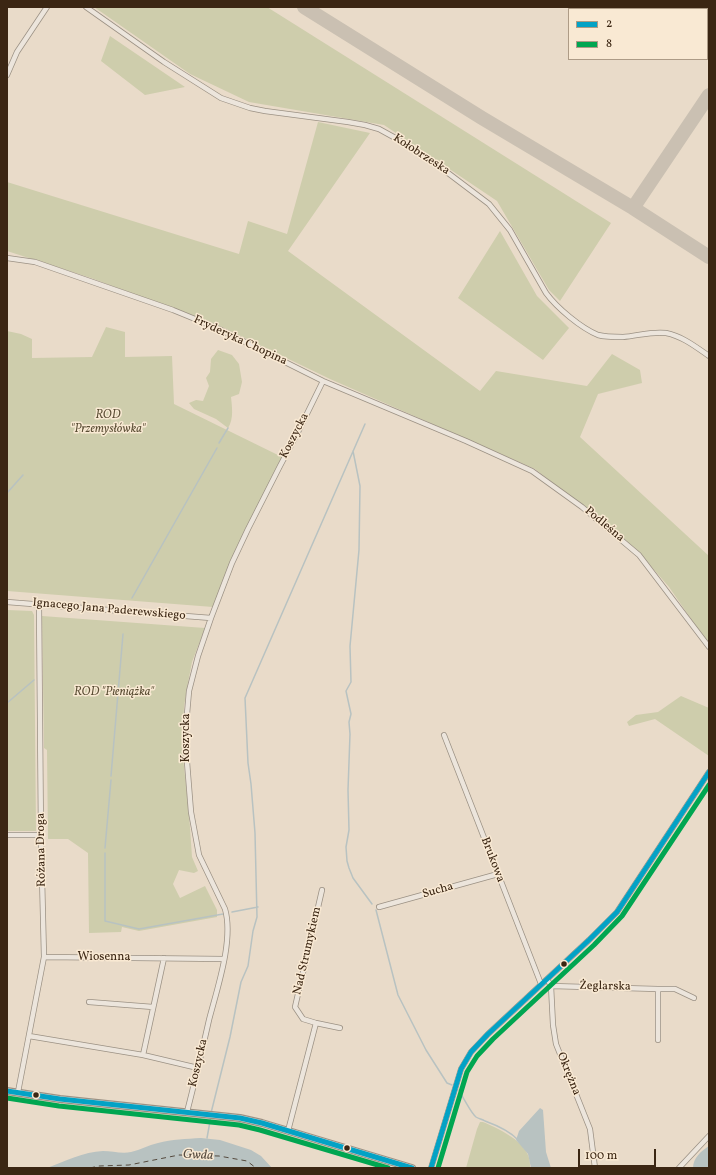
<!DOCTYPE html>
<html>
<head>
<meta charset="utf-8">
<style>
  body { margin:0 }
  #map { position:relative; width:716px; height:1175px; overflow:hidden; background:#e9dbc9; font-family:Vollkorn,serif }
  canvas { display:block }
  .frame { position:absolute; inset:0; border:8px solid #3b2613; pointer-events:none }
  .legend { position:absolute; left:568px; top:8px; width:140px; height:52px; box-sizing:border-box; background:#f9e9d3; border:1px solid #ad9b86; margin:0; padding:5px 7px; list-style:none; font-size:12px; color:#3b2613 }
  .legend li { display:flex; align-items:center; gap:8px; height:20px }
  .legend b { width:20px; border:1px solid #ad9b86 }
  .scale { position:absolute; left:578px; top:1149px; width:78px; height:18px; box-sizing:border-box; border:2px solid #3b2613; border-top:0; padding-left:5px; font-size:12px; line-height:14px; white-space:nowrap; color:#3b2613; -webkit-text-stroke:3px #f9e9d3; paint-order:stroke }
</style>
</head>
<body>
<div id="map">
<canvas width="716" height="1175"></canvas>
<div class="frame"></div>
<ul class="legend">
<li><b style="height:5px;background:#03a2c5"></b>2</li>
<li><b style="height:5px;background:#00a651"></b>8</li>
</ul>
<div class="scale">100 m</div>
</div>
<script>
const ctx = document.querySelector('canvas').getContext('2d');
ctx.lineJoin = 'round';
function fill(path, color) { ctx.fillStyle = color; ctx.fill(path, 'evenodd'); }
function strokePath(path, color, width, dash) { ctx.strokeStyle = color; ctx.lineWidth = width; ctx.lineCap = dash ? 'butt' : 'round'; ctx.setLineDash(dash || []); ctx.stroke(path); }
function drawText(font, color, halo, rows, align = 'center') {
  ctx.font = font + ' Vollkorn,serif'; ctx.lineWidth = 3; ctx.setLineDash([]); ctx.textBaseline = 'middle'; ctx.strokeStyle = halo; ctx.fillStyle = color; for (const [text, x, y, turn = 0] of rows) {
    ctx.save(); ctx.translate(x, y); ctx.rotate((+turn || 0) * Math.PI / 180); ctx.textAlign = isNaN(turn) ? turn : align; if (halo) ctx.strokeText(text, 0, 0); ctx.fillText(text, 0, 0); ctx.restore();
  }
}
fill(new Path2D(`
  M94,7H267L611,223L560,301L549,290L497,201L384,125L249,102L190,74Z
  M110,36L185,87L145,95L101,61Z
  M318,122L370,133L288,251L480,391L496,371L587,386L612,354L640,370L642,383L598,394L580,437L709,556V645L669,587L635,548L535,469L330,379L224,328L91,278L7,251V182L239,254L248,221L287,234Z
  M500,231L537,296L569,328L543,360L458,298Z
  M106,327L125,332V357L172,356L174,404L282,457L228,569L213,607L7,591V331L21,334L32,339V358L92,357Z
  M218,350L232,355L239,364L242,382L239,394L231,397C232,407 234,419 228,428L216,419L194,409L189,403L196,400L203,401L209,386L206,378L210,372L211,359Z
  M7,610L32,611L34,615L36,831H7Z
  M42,616L205,628L192,662L187,688L184,707L182,748L189,813L192,857L198,871L194,873L179,870L173,884L180,898L205,886L217,910V917L139,931L122,927L121,932L89,933L88,853L68,839H48L47,750L44,748Z
  M681,696L709,708V756L655,719L629,726L627,722L636,715L658,712Z
  M480,1122H483C499,1129 521,1139 528,1155C530,1159 530,1164 530,1168H466L477,1129Z`), '#cecdac');
fill(new Path2D(`
  M540,1108L543,1110L546,1152L551,1168H531L528,1154L516,1140L519,1131Z
  M201,1138L220,1140L251,1150L261,1156L272,1168H47C66,1161 83,1152 103,1151C112,1151 122,1154 131,1152C141,1150 148,1145 158,1143C172,1139 186,1139 201,1138Z
  M709,1146V1168H693C693,1158 701,1151 709,1146Z`), '#b8c2c1');
strokePath(new Path2D(`
  M219,443L228,428
  M353,451L360,486L359,550L350,646L351,682L346,691L351,714L349,722L350,734L348,790L349,830L346,847L347,861L349,868L353,878L372,904
  M7,493L23,475
  M132,598L217,448
  M7,703L34,680
  M111,776L123,634
  M105,848L111,780
  M105,853V921L139,929L223,914
  M376,910L398,995L426,1050L447,1083L452,1085
  M232,912L258,907
  M459,1090C462,1096 472,1114 476,1117C479,1119 482,1119 485,1121C496,1125 510,1131 518,1140
  M211,1113L230,1037L241,982L248,966L253,931L257,917L255,833L251,784L248,763L245,698L365,424
  M207,1138L211,1116`), '#b8c2c1', 1.5);
strokePath(new Path2D(`
  M90,1168L99,1166L129,1165L179,1155L219,1156L247,1161L256,1168`), '#554a3e', 1, [5, 4]);
strokePath(new Path2D(`
  M304,7L482,118L633,208L709,257
  M633,208L709,95`), '#cac0b2', 14);
const minor = new Path2D(`
  M86,7L164,62L221,98L250,108L265,111L348,122L365,125L379,129L399,140L444,170L489,204L510,230L546,293C557,308 581,328 598,335C605,337 615,337 623,337C637,336 652,331 666,333C682,336 696,347 709,356
  M7,75L17,52L47,7
  M7,258L35,262L173,310L217,328L323,381L466,441L532,471L582,507L639,555L709,647
  M7,602L211,618
  M444,735L541,984
  M7,835H41
  M322,890L295,1007L303,1019L316,1023L340,1028
  M379,907L498,874
  M44,957L224,959
  M547,979L551,986L553,1025L556,1044L590,1129L595,1168
  M551,986L658,989V1040
  M658,989H675L694,998
  M89,1002L153,1007
  M29,1036L143,1055L198,1068
  M143,1055L164,958
  M18,1092L44,957L41,837L39,604
  M187,1112C195,1081 202,1051 209,1020C217,989 234,940 225,909L199,855L191,812L185,737L189,691L198,656L211,618L232,563L248,529L280,466L299,430L323,381
  M288,1131L316,1023
  M431,1168L461,1069L471,1052L488,1034L589,940L617,912L709,772
  M679,1168L709,1136`);
const tertiary = new Path2D(`
  M7,1091L60,1099L240,1118L262,1123L412,1168`);
strokePath(minor, '#9b9184', 6);
strokePath(tertiary, '#9b9184', 8);
strokePath(minor, '#ece5dc', 4.5);
strokePath(tertiary, '#ece5dc', 5.5);
strokePath(new Path2D(`
  M7,1091L60,1099L240,1118L262,1123L412,1168
  M431,1168L461,1069L471,1052L488,1034L589,940L617,912L709,772`), '#03a2c5', 5);
strokePath(new Path2D(`
  M7,1098L59,1106L239,1125L260,1130L388,1168
  M438,1168L467,1072L477,1056L493,1039L594,945L622,916L709,785`), '#00a651', 5);
for (const [x, y, r, color] of [
  [564,964,3.5,"#3b2613"],
  [36,1095,3.5,"#3b2613"],
  [347,1148,3.5,"#3b2613"]
]) { const dot = new Path2D(); dot.arc(x, y, r, 0, 2 * Math.PI); ctx.fillStyle = color; ctx.fill(dot); strokePath(dot, '#f9e9d3', 1.5); }
drawText('12px', '#3b2613', '#f9e9d3', [
  ["Kołobrzeska",421,155,33],
  ["Fryderyka Chopina",240,341,25],
  ["Koszycka",295,436,-63],
  ["Podleśna",604,525,40],
  ["Ignacego Jana Paderewskiego",109,610,5],
  ["Koszycka",187,738,-90],
  ["Różana Droga",42,850,-91],
  ["Brukowa",492,860,69],
  ["Sucha",438,891,-16],
  ["Nad Strumykiem",308,951,-77],
  ["Wiosenna",104,958],
  ["Żeglarska",605,987,1],
  ["Koszycka",199,1063,-77],
  ["Okrężna",568,1074,68]
]);
drawText('italic 12px', '#5a4d34', '#f9e9d3', [
  ["ROD",108,416],
  ["\"Przemysłówka\"",108,430],
  ["ROD \"Pieniążka\"",114,693]
]);
drawText('italic 13px', '#554a3e', '#f9e9d3', [
  ["Gwda",198,1156,2]
]);
</script>
</body>
</html>
